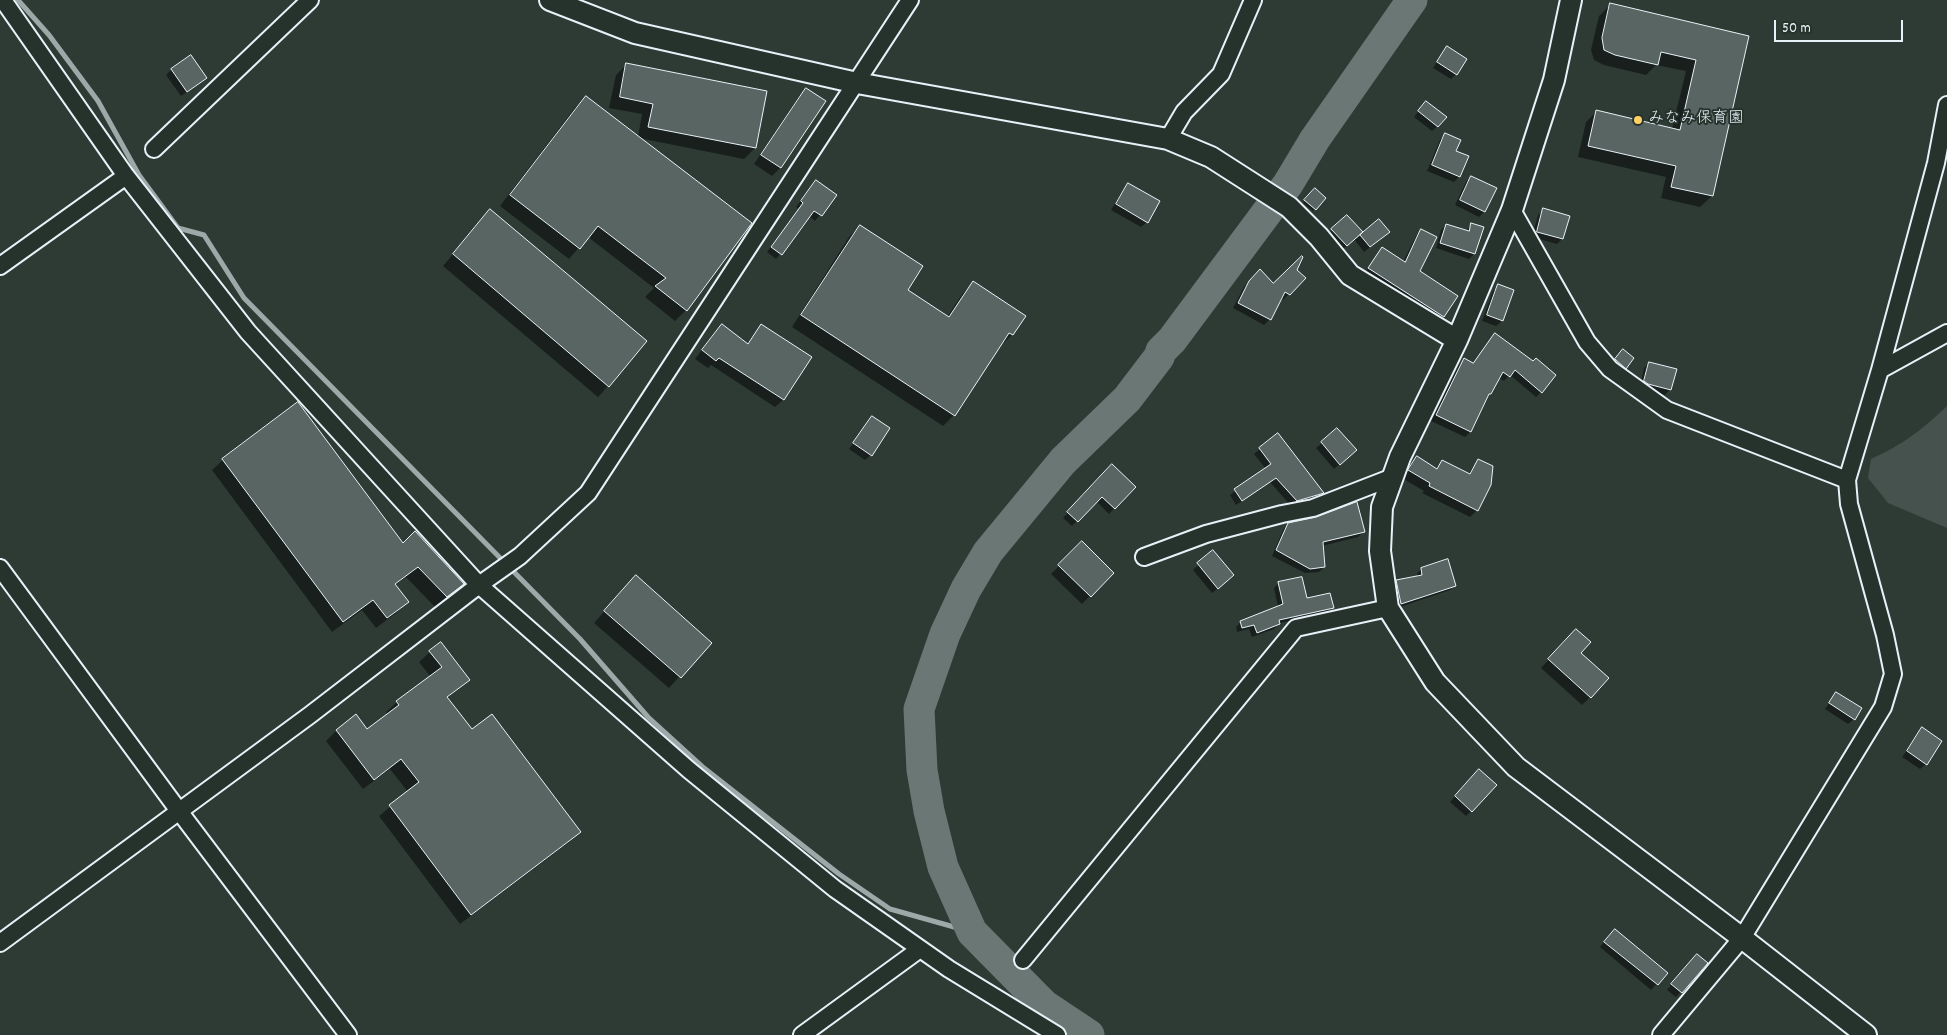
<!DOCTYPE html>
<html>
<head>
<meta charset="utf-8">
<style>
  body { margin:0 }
  #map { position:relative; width:1947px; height:1035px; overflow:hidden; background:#2e3b35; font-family:Dekko,sans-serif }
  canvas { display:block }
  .scale { position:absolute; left:1774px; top:20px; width:129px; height:22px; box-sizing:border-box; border:2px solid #e8f1f8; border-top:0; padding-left:6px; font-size:15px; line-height:18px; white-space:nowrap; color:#e8f1f8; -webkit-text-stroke:4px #26332d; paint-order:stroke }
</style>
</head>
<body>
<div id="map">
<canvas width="1947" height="1035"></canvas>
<div class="scale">50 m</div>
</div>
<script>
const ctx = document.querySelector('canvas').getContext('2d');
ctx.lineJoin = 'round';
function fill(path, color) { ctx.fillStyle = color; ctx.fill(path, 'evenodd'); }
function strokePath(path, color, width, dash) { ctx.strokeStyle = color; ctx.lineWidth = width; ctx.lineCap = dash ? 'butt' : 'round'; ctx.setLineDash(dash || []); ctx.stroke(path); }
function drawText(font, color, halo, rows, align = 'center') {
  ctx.font = font + ' Dekko,"Klee One",sans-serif'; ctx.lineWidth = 4; ctx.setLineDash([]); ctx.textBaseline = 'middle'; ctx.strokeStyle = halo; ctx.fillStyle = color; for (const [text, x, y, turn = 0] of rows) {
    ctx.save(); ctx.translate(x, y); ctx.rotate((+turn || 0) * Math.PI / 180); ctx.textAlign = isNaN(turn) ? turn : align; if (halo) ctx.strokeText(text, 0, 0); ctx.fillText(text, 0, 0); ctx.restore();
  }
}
fill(new Path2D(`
  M1947,406V528L1888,503L1868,478L1871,459C1902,445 1922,430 1947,406Z`), '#45524e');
fill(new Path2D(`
  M1610,5L1748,37L1712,196L1700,207L1661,198L1666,177L1578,157L1586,122L1597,111L1672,129L1686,71L1656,65L1646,75L1604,65L1594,60L1591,50L1599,16Z
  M1447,47L1456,74L1451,79L1433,68Z
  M627,64L765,92L755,148L744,159L639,138L686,310L675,321L645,297L654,288L588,237L569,259L500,206L575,108L586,97L638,137L642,114L609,108L616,75Z
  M171,70L200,83L181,96L166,75Z
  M806,90L824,102L780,168L772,176L754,164L798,98Z
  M1421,108L1438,126L1432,131L1414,117Z
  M1445,134L1455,152L1467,157L1459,177L1454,182L1427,171L1440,140Z
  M1472,177L1484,212L1479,217L1455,205L1466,182Z
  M816,181L835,196L815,221L809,216L776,259L767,252L799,209L796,207Z
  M1128,184L1147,222L1141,227L1111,210L1123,190Z
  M1315,190L1325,198L1313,211L1303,203Z
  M1544,210L1562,239L1557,244L1532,237L1538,215Z
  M1347,217L1357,238L1379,221L1383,237L1364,252L1354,239L1341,251L1327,235Z
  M480,222L608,386L598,397L443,266Z
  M1446,225L1466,231L1471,225L1474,254L1469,259L1436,248L1441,230Z
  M860,226L906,290L947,317L963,293L974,282L1025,316L1012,335L1001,345H1000L954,415L943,426L792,327L849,237Z
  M1421,231L1419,272L1443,316L1438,321L1364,274L1382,249L1403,262L1416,236Z
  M1295,270L1304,278L1283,300L1281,297L1270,319L1264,325L1233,308L1244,287L1260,271L1273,284Z
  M1499,286L1513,291L1502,321L1496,326L1482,321L1493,291Z
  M761,326L810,358L783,400L775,407L711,365L708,368L695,359L715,333L747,344Z
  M1621,353L1626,368L1623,370L1614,362Z
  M1465,360L1472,364L1533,362L1541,392L1536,397L1510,375L1504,381L1499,378L1486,397L1470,432L1465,437L1431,421L1459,365Z
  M1649,363L1670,389L1665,395L1640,387L1644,368Z
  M872,418L871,455L865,460L849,449Z
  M1337,430L1350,455L1334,469L1316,448Z
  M1260,449L1323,493L1317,498L1291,506L1270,482L1236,505L1230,495L1266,469L1254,454Z
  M1417,458L1435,469L1442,462L1468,474L1478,461L1477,510L1470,517L1422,493L1424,491L1402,478L1409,465Z
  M223,460L402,545L463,584L435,607L406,577L395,585L407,602L396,613L376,628L362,610L332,632L212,470Z
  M1107,471L1134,487L1109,514L1096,501L1072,526L1063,518Z
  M1288,524L1363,532L1358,537L1322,546L1324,567L1319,572L1305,573L1272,556L1283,530Z
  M1082,543L1112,573L1082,604L1051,574Z
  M1213,551L1228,580L1212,593L1193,570Z
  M1422,569L1455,585L1450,590L1397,608L1392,586L1397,581L1417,577V573Z
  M1279,583L1306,599L1332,608L1327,613L1280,623L1274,629L1252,637L1249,629L1237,632L1236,627L1241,622L1278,607L1274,588Z
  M625,588L710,643L669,688L594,623Z
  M1568,639L1590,697L1582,705L1541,668Z
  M430,652L468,680L447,698L472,731L579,832L569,842L460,924L379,816L408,792L390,769L363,789L326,741L337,730H367L388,715L386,712L397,702L431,677L419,662Z
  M1836,694L1854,719L1848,724L1825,709Z
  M1923,729L1926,764L1920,769L1902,757Z
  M1474,776L1471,811L1466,816L1450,802Z
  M1609,936L1666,973L1651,990L1600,947Z
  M1692,961L1706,964L1676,997L1667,990Z`), '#0007');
strokePath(new Path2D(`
  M18,0L49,35L98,101L139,175L178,228L204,235L244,298L580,639L648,717L704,768L839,874L890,909L972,932`), '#9da8a9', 5);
strokePath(new Path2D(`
  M1089,1035L1044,1005L972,932L943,867L929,811L922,770L919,709L945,634L966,589L988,552L1063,461L1127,399L1159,357L1161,351L1172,340L1288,184L1315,139L1412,0`), '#6b7775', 31);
const building = new Path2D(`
  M1610,3L1749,36L1713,196L1671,187L1676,166L1588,146L1596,110L1680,130L1696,60L1661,52L1658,65L1615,55L1604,50L1602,38Z
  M1447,46L1467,59L1457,75L1437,62Z
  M191,55L207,78L187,92L171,69Z
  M626,63L767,91L756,148L648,127L653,104L620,97Z
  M806,88L826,101L781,168L761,155Z
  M586,96L752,223L687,311L655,286L666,278L598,226L580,249L510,195Z
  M1426,101L1447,117L1438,127L1418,111Z
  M1445,133L1461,140L1456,151L1469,156L1460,177L1432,165Z
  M1471,176L1497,188L1485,212L1460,200Z
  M816,180L837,195L822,216L814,211L782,255L771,247L803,203L801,201Z
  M1128,183L1160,201L1148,223L1116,204Z
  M1315,188L1326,198L1316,210L1304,200Z
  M1543,208L1570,216L1563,239L1537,232Z
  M490,209L647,341L609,387L453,254Z
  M1347,215L1363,232L1347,246L1331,229Z
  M1379,219L1390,232L1370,247L1360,235Z
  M1471,223L1484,227L1475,254L1440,243L1446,224L1469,231Z
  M860,225L923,266L908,290L949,317L973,281L1026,316L1013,335L1009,333L955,416L801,315Z
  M1421,229L1437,237L1420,271L1458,296L1444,317L1368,268L1382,247L1405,262Z
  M1302,256L1303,257L1297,270L1306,278L1290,295L1285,292L1271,320L1238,303L1249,281L1260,269L1273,283Z
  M1498,284L1514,290L1503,321L1487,315Z
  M722,324L748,344L761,324L812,357L784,400L719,358L716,361L702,350Z
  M1495,333L1533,361L1536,358L1556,375L1542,393L1515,370L1510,377L1503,372L1491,394H1489L1471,432L1436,415L1464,358L1473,363Z
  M1623,349L1634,358L1626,369L1615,359Z
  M1649,362L1677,369L1671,390L1648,384L1644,381Z
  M298,402L403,543L415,531L464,584L447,597L418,567L395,584L409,602L387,618L373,600L343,622L222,459Z
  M872,416L890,428L872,456L853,443Z
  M1337,428L1357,450L1340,465L1321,442Z
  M1278,433L1324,493L1297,501L1276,478L1242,501L1234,489L1271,464L1259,448Z
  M1417,456L1437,469L1442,460L1470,474L1478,459L1493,466L1491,485L1478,511L1429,486L1430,483L1408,470Z
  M1112,464L1136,487L1115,509L1102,497L1078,522L1067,512Z
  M1357,502L1365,532L1323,542L1325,567L1310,569L1276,550L1288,523L1316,517Z
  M1082,541L1114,573L1091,597L1058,565Z
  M1213,550L1234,575L1218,589L1197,563Z
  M1448,559L1456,586L1401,604L1396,580L1422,575L1421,568Z
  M636,575L712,643L681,678L604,611Z
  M1302,577L1307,598L1330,593L1334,608L1279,620L1280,624L1257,633L1254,625L1242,628L1240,621L1283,604L1278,582Z
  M1576,629L1591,642L1581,653L1609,678L1591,698L1548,659Z
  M441,642L470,680L447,697L472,729L492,714L581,832L471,915L389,805L419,782L401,759L374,780L336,730L356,714L367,729L399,705L396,701L442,667L429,651Z
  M1836,692L1862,708L1855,720L1829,703Z
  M1922,727L1942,741L1927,765L1907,751Z
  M1479,769L1497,785L1472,812L1455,796Z
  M1615,929L1668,973L1658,985L1604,942Z
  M1697,954L1708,963L1682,993L1671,984Z`);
fill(building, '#596563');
strokePath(building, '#e8f1f8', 1);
const minor = new Path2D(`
  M3,0L126,176L248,332L479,585L689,770L835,889L949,969L1057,1035
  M1168,139L1184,112L1221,74L1253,0
  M154,149L310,0
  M1512,210L1587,342L1610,369L1667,410L1847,480
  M0,266L126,176
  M1880,370L1947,333
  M1144,557L1206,534L1282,514L1313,508L1393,477
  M0,568L179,811L348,1035
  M0,943L310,715L479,585L520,556L588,493L910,0
  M1023,960L1296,628L1388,608
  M802,1035L920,949
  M1661,1035L1742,938L1883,707L1893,674L1885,635L1849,504L1847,480L1880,370L1936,163L1947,105`);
const tertiary = new Path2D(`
  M550,0L635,33L857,83L1168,139L1211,157L1289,207L1319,237L1350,275L1457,340
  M1571,0L1554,80L1512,210L1457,340L1400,457L1382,507L1380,551L1388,608L1435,682L1516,767L1742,938L1866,1035`);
strokePath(minor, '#e8f1f8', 20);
strokePath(tertiary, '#e8f1f8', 24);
strokePath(minor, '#26332d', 16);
strokePath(tertiary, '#26332d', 20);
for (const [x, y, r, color] of [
  [1638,120,5,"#ffd166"]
]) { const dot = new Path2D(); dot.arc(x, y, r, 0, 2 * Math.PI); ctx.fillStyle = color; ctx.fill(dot); strokePath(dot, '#26332d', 2); }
drawText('16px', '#e8f1f8', '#26332d', [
  ["みなみ保育園",1648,120]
], 'left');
</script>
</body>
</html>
